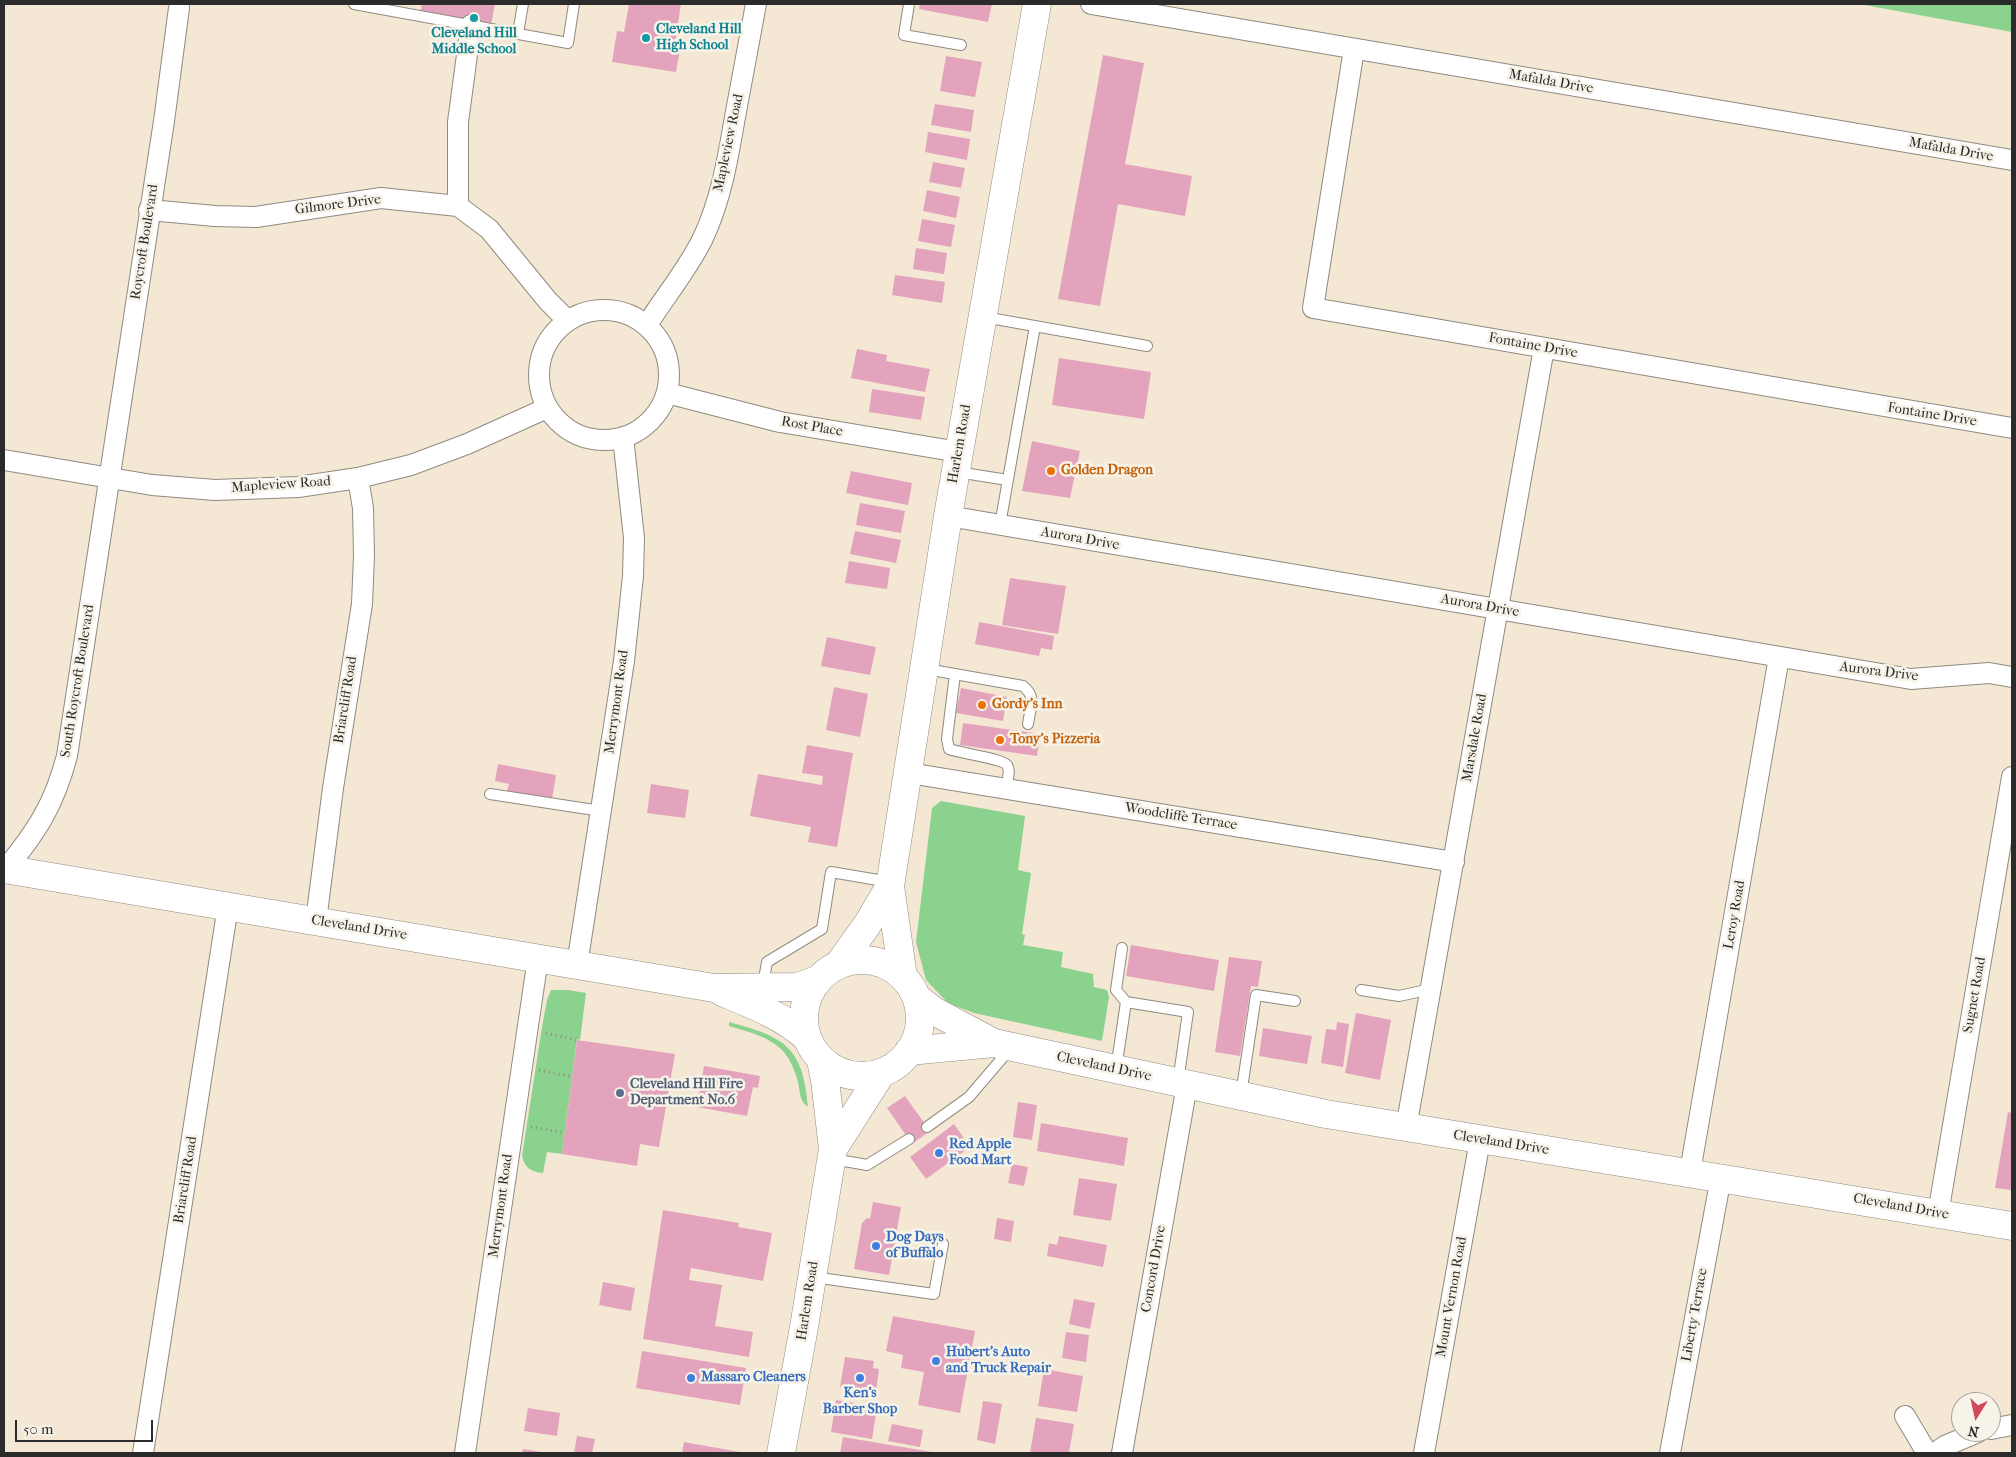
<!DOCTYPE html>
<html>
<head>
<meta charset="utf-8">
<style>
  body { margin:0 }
  #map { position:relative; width:2016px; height:1457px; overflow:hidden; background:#f4e8d4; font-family:"IM FELL French Canon",serif }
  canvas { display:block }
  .frame { position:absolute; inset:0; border:5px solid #2b2b2b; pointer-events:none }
  .north { position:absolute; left:1951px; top:1392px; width:50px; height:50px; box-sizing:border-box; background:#f7f3e8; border:1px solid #a5a39c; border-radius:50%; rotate:190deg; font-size:14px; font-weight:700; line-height:20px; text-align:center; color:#2b2b2b }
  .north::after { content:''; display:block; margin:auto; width:18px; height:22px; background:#d1495b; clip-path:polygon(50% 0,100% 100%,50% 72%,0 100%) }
  .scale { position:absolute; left:15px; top:1420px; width:138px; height:22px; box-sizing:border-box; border:2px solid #2b2b2b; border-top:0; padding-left:6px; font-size:15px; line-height:18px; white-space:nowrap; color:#2b2b2b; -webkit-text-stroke:4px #f7f3e8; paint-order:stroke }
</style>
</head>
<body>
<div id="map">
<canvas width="2016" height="1457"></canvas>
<div class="frame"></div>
<div class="north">N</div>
<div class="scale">50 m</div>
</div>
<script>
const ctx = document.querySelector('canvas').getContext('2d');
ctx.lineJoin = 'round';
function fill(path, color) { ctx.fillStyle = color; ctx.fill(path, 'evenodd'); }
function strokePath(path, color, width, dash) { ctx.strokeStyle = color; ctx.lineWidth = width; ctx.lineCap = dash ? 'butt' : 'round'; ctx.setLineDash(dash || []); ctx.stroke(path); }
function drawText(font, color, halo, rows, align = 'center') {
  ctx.font = font + ' "IM FELL French Canon",serif'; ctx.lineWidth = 5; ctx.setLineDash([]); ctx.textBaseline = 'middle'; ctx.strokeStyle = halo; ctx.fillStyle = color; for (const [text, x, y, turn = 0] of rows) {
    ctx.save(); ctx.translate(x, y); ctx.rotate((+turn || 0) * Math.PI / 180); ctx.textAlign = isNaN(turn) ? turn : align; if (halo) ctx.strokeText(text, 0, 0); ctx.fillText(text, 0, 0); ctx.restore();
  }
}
fill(new Path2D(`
  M1859,4H2012V32Z
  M941,801L1025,816L1018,870L1031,873L1022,934L1025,935L1023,945L1063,952L1061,967L1093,974L1094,987L1107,990L1109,997L1102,1041L974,1013L948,1003L926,980L916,942L932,808Z
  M551,990H568L586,993L580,1040L577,1039L562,1154L547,1152L543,1173C531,1172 525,1168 522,1156L542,1027L547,1000Z
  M729,1022C784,1037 803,1046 808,1107C799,1101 800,1091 798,1082C788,1042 766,1037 729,1026Z`), '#8ad28d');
fill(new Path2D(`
  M422,4H495L491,25L420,12Z
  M629,4H681L675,43L681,44L676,72L612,62L617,31L624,32Z
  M920,4H992L988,22L919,9Z
  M1103,55L1144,63L1125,164L1192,176L1185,216L1118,204L1100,306L1058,299Z
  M946,56L982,62L975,97L940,91Z
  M935,104L974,110L971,132L931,125Z
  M928,132L970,139L967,160L925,152Z
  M933,162L965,168L961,188L929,182Z
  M927,190L960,197L956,218L923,211Z
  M922,219L955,225L951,247L918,241Z
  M916,248L947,253L944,274L913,269Z
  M895,275L945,282L942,303L892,295Z
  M857,349L887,355L886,361L930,369L925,392L851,378Z
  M1059,358L1151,372L1144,419L1052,405Z
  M872,389L925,397L921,420L869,412Z
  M1032,441L1080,451L1070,498L1022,491Z
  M851,471L912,483L908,505L846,493Z
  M860,503L905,511L901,533L856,525Z
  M855,531L901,540L896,563L850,554Z
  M849,561L890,568L887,589L845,583Z
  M1010,578L1066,586L1058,634L1002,625Z
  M979,622L1054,636L1052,650L1041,648L1039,656L975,644Z
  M827,637L876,647L870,675L821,666Z
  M834,687L868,694L860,737L826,730Z
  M961,688L1007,697L1003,721L956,713Z
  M963,723L1040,734L1037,756L960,745Z
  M807,745L853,753L837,847L808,842L811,827L750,816L758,774L822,785L823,776L802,773Z
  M498,764L556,775L552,799L507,791L509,784L495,781Z
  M651,784L689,790L685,818L647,813Z
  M1131,945L1219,960L1214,991L1126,976Z
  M1229,957L1262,961L1258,987L1251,986L1240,1056L1215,1052Z
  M1356,1013L1391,1020L1380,1080L1345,1073Z
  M1337,1022L1349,1024L1343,1067L1321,1063L1326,1029L1336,1030Z
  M1263,1028L1312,1036L1307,1064L1259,1056Z
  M577,1040L675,1054L659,1147L640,1144L637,1166L562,1154Z
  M704,1066L760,1076L758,1088L753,1087L747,1116L697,1107Z
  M905,1096L930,1131L912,1144L887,1108Z
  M1018,1102L1037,1105L1032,1140L1013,1137Z
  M2008,1112L2012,1113V1190L1995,1188Z
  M1041,1123L1128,1138L1124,1166L1037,1151Z
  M954,1124L970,1147L926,1179L910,1157Z
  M1012,1164L1028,1167L1024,1186L1008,1183Z
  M1079,1178L1117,1184L1111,1221L1073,1215Z
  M873,1202L901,1207L889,1275L854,1269L862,1223L867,1218L870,1219Z
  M663,1210L739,1223L738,1227L772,1233L763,1281L691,1268L689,1280L722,1285L715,1326L753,1332L749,1357L643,1339Z
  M997,1218L1014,1221L1011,1242L994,1239Z
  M1059,1236L1107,1245L1103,1267L1047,1256L1049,1243L1057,1245Z
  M603,1282L635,1288L631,1311L599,1305Z
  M1074,1299L1095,1303L1090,1329L1069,1324Z
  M893,1316L975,1331L960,1413L918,1405L924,1372L901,1368L903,1355L886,1351Z
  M1066,1332L1089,1335L1086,1362L1062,1358Z
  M642,1351L746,1368L740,1405L636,1388Z
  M845,1357L874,1361L873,1368L879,1369L876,1392L840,1387Z
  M1044,1369L1083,1376L1077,1412L1038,1406Z
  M836,1400L877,1407L872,1439L831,1432Z
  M983,1401L1002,1404L995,1444L977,1440Z
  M528,1408L560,1413L557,1436L524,1431Z
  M1036,1418L1074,1424L1069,1453H1030Z
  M892,1424L923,1430L920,1447L888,1441Z
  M577,1436L595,1439L592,1453H574Z
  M843,1437L932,1452V1453H840Z
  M684,1442L740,1452V1453H682Z
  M523,1449L541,1452V1453H522Z`), '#e3a3bd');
const lane = new Path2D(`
  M354,4L568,43L574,4
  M909,4L904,35L961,45
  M518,33L523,4
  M984,317L1147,346
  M957,472L1008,480
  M1000,525L1035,326
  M926,669L1023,686C1037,697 1030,708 1028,724
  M955,674L947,739L949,749C960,753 1003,759 1007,765C1011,771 1007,782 1006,789
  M490,794L601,811
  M1122,948L1116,990L1126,1002
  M763,985L767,962L822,929L831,872L890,882
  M1361,990L1399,996L1431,989
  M1116,1069L1126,1002L1188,1012L1178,1082
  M1241,1095L1256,995L1295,1001
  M927,1127L969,1097L1010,1049
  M833,1159L867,1165L909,1139
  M813,1277L934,1294L943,1244`);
const street = new Path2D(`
  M1091,4L2012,160
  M1354,49L1313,308L2012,428
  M458,206V122L471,25
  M149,210L215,216L256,217L381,198L458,206L489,229L548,301L567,320
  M539 375a65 65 0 1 1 130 0a65 65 0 1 1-130 0Z
  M647,325C665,296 688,269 703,238C721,200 728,158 735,117C742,79 749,41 756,4
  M667,393L780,422L959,452
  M4,460L152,485L215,490L298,487L358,478L411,465L467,444L547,408
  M948,516L1911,679L1989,673L2012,677
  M909,773L1454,862
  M5,870C37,831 54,805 67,756L164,121L179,8
  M316,921L333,788L362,604L364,556L363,508L358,478
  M577,965L624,661L633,576L634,538L623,437
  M1406,1128L1544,348
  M1690,1172L1779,657
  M1938,1214L2012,777
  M1905,1416L1927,1453
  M1991,1429L2012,1425
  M143,1453L228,906
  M465,1453L538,958
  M1122,1453L1187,1085
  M1424,1453L1480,1140
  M1670,1453L1721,1177
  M1935,1453L1945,1446L1978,1432`);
const secondary = new Path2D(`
  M4,869L714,988L798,987L817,980
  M804 1018a58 58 0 1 1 116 0a58 58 0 1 1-116 0Z
  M839,964L867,925L890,886
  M903,977L890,886L948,516L1037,4
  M722,992C751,1004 783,1016 806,1037
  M916,997L934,1011L994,1043
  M909,1051L994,1043L1326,1114L2012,1226
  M833,1149L882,1072
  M781,1453L804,1327L833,1149L825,1080L821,1060`);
strokePath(lane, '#908a80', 12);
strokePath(street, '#908a80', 22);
strokePath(secondary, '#908a80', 29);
strokePath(new Path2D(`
  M546,1033L577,1040
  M539,1070L573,1077
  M531,1127L565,1133`), '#908a80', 3, [1, 4]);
strokePath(lane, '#fff', 10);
strokePath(street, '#fff', 20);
strokePath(secondary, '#fff', 28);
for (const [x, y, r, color] of [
  [474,18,5,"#0f9aa8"],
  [646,38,5,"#0f9aa8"],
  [1051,471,5,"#e8710a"],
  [982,705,5,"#e8710a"],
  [1000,740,5,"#e8710a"],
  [620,1093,5,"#5c6f8a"],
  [939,1153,5,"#3f7fe0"],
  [876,1246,5,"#3f7fe0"],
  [936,1361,5,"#3f7fe0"],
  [691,1378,5,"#3f7fe0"],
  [860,1378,5,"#3f7fe0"]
]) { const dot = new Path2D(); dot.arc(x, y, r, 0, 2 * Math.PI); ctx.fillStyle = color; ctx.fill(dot); strokePath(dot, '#f7f3e8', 2); }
drawText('bold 14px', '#0d838f', '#f7f3e8', [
  ["Cleveland Hill",656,30],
  ["High School",656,46],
  ["Cleveland Hill",474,34,"center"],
  ["Middle School",474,50,"center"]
], 'left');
drawText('14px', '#2b2b2b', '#f7f3e8', [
  ["Mafalda Drive",1551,82,10],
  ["Mapleview Road",729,143,-78],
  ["Mafalda Drive",1951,150,10],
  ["Gilmore Drive",338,205,-7],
  ["Roycroft Boulevard",145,242,-81],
  ["Fontaine Drive",1533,346,10],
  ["Fontaine Drive",1932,415,9],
  ["Rost Place",812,427,10],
  ["Harlem Road",960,444,-80],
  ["Mapleview Road",281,485,-4],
  ["Aurora Drive",1080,539,10],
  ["Aurora Drive",1480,606,10],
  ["Aurora Drive",1879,672,7],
  ["South Roycroft Boulevard",78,681,-81],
  ["Briarcliff Road",346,700,-81],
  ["Merrymont Road",617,702,-82],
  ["Marsdale Road",1475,738,-80],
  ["Woodcliffe Terrace",1181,817,9],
  ["Leroy Road",1735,915,-80],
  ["Cleveland Drive",359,928,9],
  ["Sugnet Road",1975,995,-80],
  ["Cleveland Drive",1104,1067,12],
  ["Cleveland Drive",1501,1143,9],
  ["Briarcliff Road",186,1180,-81],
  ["Merrymont Road",501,1206,-82],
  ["Cleveland Drive",1901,1207,10],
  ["Concord Drive",1154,1269,-80],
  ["Mount Vernon Road",1452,1297,-80],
  ["Harlem Road",808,1301,-81],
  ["Liberty Terrace",1695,1315,-80]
]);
drawText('bold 14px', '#c56008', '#f7f3e8', [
  ["Golden Dragon",1061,471],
  ["Gordy's Inn",992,705],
  ["Tony's Pizzeria",1010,740]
], 'left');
drawText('bold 14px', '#4e5e75', '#f7f3e8', [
  ["Cleveland Hill Fire",630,1085],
  ["Department No.6",630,1101]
], 'left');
drawText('bold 14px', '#366cbe', '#f7f3e8', [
  ["Red Apple",949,1145],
  ["Food Mart",949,1161],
  ["Dog Days",886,1238],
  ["of Buffalo",886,1254],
  ["Hubert's Auto",946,1353],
  ["and Truck Repair",946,1369],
  ["Massaro Cleaners",701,1378],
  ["Ken’s",860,1394,"center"],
  ["Barber Shop",860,1410,"center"]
], 'left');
</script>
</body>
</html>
